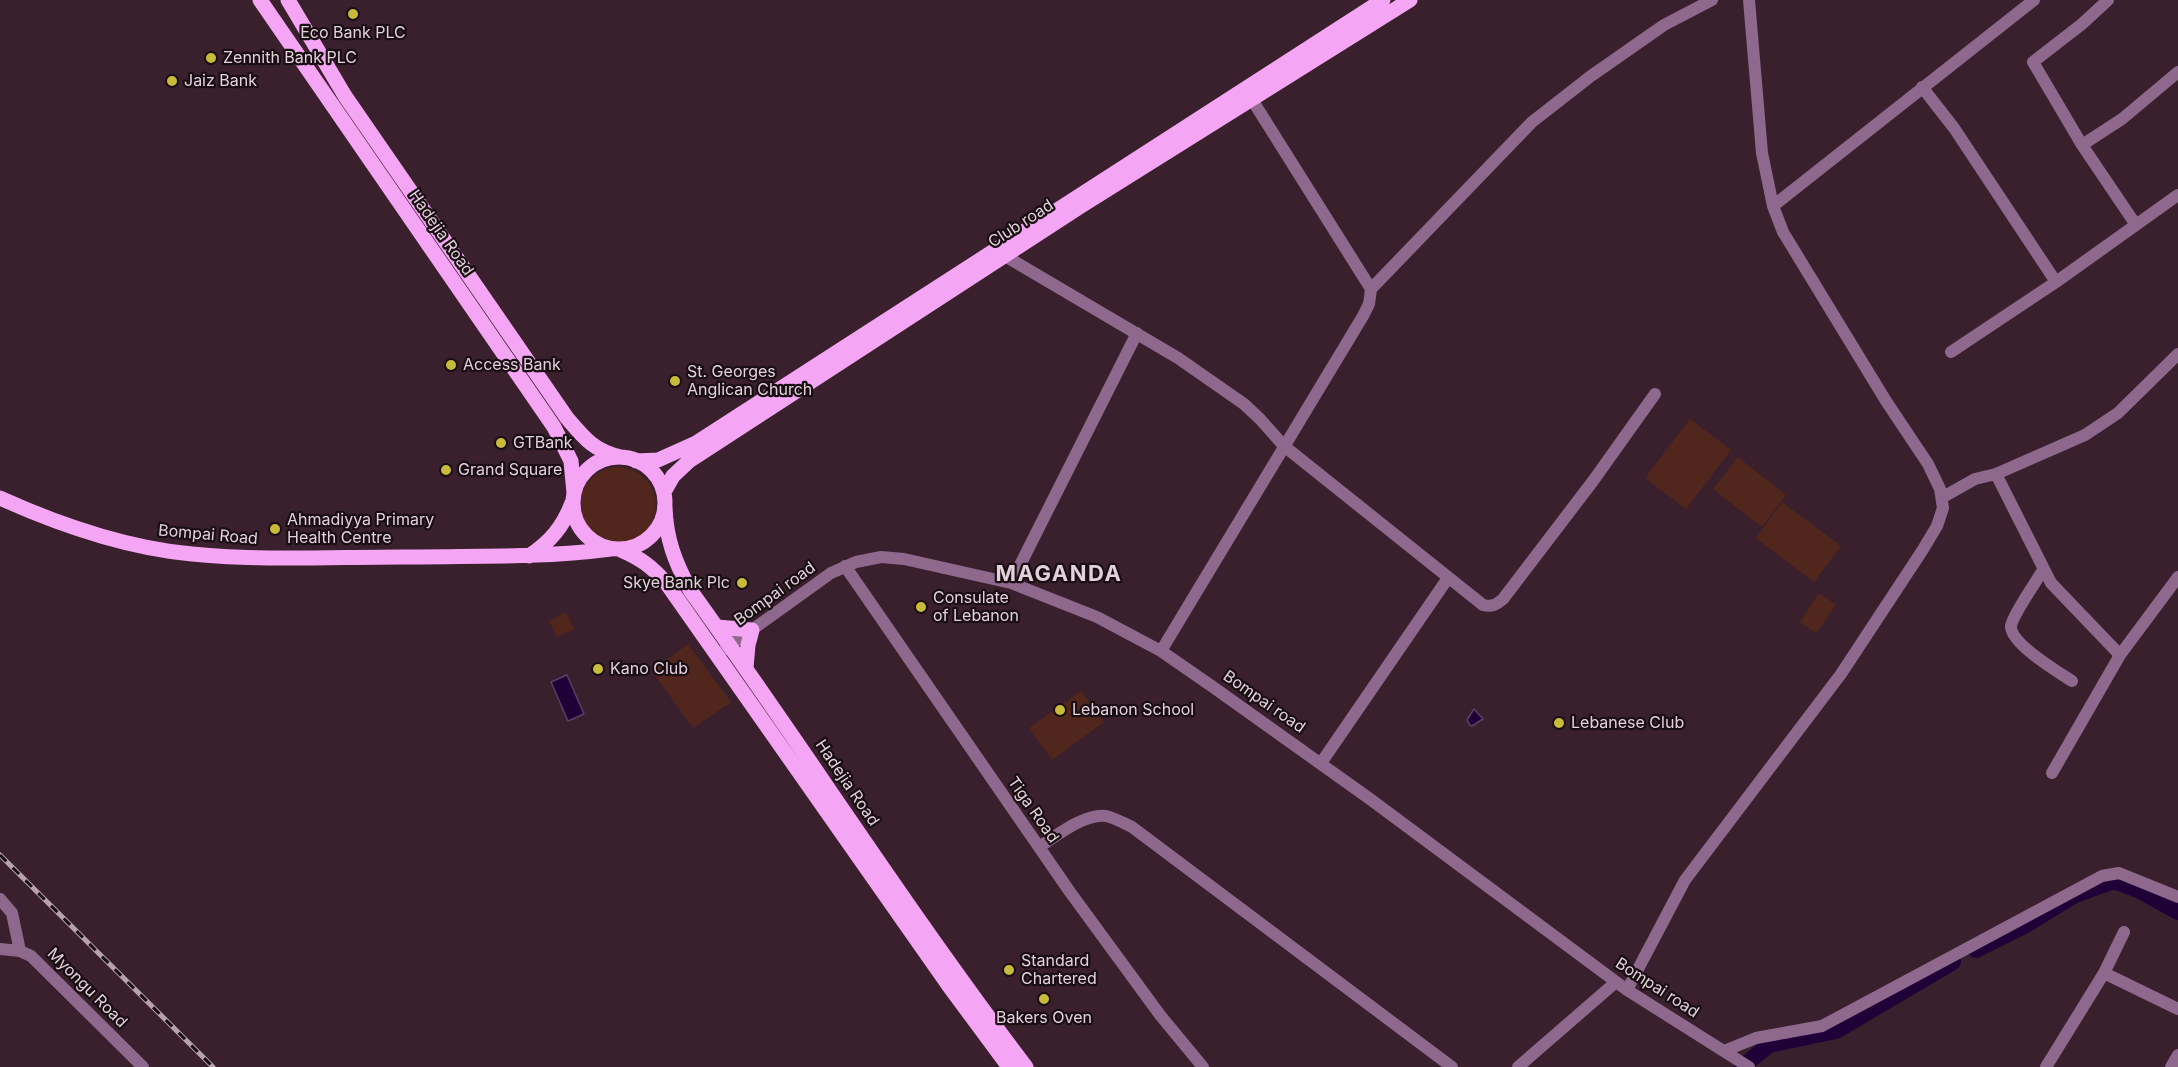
<!DOCTYPE html>
<html>
<head>
<meta charset="utf-8">
<style>
  body { margin:0 }
  canvas { display:block; background:#39202c }
</style>
</head>
<body>
<canvas width="2178" height="1067"></canvas>
<script>
const ctx = document.querySelector('canvas').getContext('2d');
ctx.lineJoin = 'round';
function fill(path, color) { ctx.fillStyle = color; ctx.fill(path, 'evenodd'); }
function strokePath(path, color, width, dash) { ctx.strokeStyle = color; ctx.lineWidth = width; ctx.lineCap = dash ? 'butt' : 'round'; ctx.setLineDash(dash || []); ctx.stroke(path); }
function drawText(font, color, halo, rows, align = 'center') {
  ctx.font = font + ' Inter,sans-serif'; ctx.lineWidth = 4.5; ctx.setLineDash([]); ctx.textBaseline = 'middle'; ctx.strokeStyle = halo; ctx.fillStyle = color; for (const [text, x, y, turn = 0] of rows) {
    ctx.save(); ctx.translate(x, y); ctx.rotate((+turn || 0) * Math.PI / 180); ctx.textAlign = isNaN(turn) ? turn : align; if (halo) ctx.strokeText(text, 0, 0); ctx.fillText(text, 0, 0); ctx.restore();
  }
}
fill(new Path2D(`
  M1690,419L1731,450L1686,509L1645,478Z
  M1738,457L1786,495L1762,527L1713,489Z
  M580 505a38 38 0 1 1 76 0a38 38 0 1 1-76 0Z
  M1782,502L1841,546L1814,582L1756,538Z
  M1819,593L1836,605L1816,633L1800,622Z
  M566,612L574,629L557,637L549,621Z
  M688,644L731,702L693,728L652,671Z
  M1081,691L1104,722L1052,760L1029,728Z`), '#51261c');
const water = new Path2D(`
  M567,675L584,714L568,721L551,682Z
  M1474,709L1483,719L1472,726L1470,725L1467,720Z`);
fill(water, '#200137');
strokePath(water, '#5a3f67', 1.5);
strokePath(new Path2D(`
  M1976,950L2026,925L2075,895L2114,881L2140,891L2178,912
  M1742,1067L1769,1045L1836,1031L1953,962`), '#200137', 16);
strokePath(new Path2D(`
  M2108,0L2082,24L2033,62L2082,145L2136,225
  M1922,87L1954,128L2056,282L1951,352
  M1251,98L1371,289
  M2082,145L2122,119L2178,72
  M1773,206L2034,0
  M1005,256L1178,358L1244,404L1260,419L1284,446L1483,605C1492,607 1496,605 1503,599L1593,481L1655,394
  M2056,282L2178,195
  M1996,474L2051,583L2120,655
  M1943,497L1975,479L1996,474L2085,435L2118,413L2178,354
  M845,566L1070,892L1160,1015L1203,1067
  M2043,570C2036,582 2013,614 2011,626C2010,643 2058,672 2072,681
  M1011,583L1137,333
  M724,650L831,573L856,562L881,557L904,559L1011,583L1097,617L1161,651L1213,687L1370,799L1627,990L1749,1067
  M1161,651L1363,316L1369,304L1371,289L1532,122L1591,76L1664,25L1712,0
  M1321,763L1448,578
  M2052,773L2120,655L2178,577
  M1039,847C1056,836 1085,813 1106,816C1115,818 1123,823 1132,827L1452,1067
  M0,899L12,913L20,951
  M0,949L20,951L31,956L143,1067
  M2104,973L2178,1009
  M1627,990L1685,880L1841,674L1922,551L1937,526L1943,508L1940,489L1928,464L1886,401L1783,232L1773,206L1762,153L1749,0
  M1724,1051L1756,1038L1822,1026L2102,876L2119,873L2178,897
  M1518,1067L1616,982
  M2046,1067L2104,973L2124,932
  M2171,1067L2178,1055`), '#8e688d', 12);
strokePath(new Path2D(`
  M260,0L554,427L571,461L574,493
  M288,0L345,96L567,418C584,438 594,451 621,457
  M573 503a46 46 0 1 1 92 0a46 46 0 1 1-92 0Z
  M636,461L658,460L696,443L1383,0
  M664,492L673,476L689,461L1081,206L1410,0
  M0,498C60,525 126,548 192,554C261,561 332,557 402,557C472,556 542,558 611,549
  M665,507C666,539 675,562 690,590C804,748 908,912 1026,1067
  M621,550C642,559 652,567 667,584L949,986L1009,1067
  M529,556C550,542 563,527 572,503
  M717,627L752,630L748,645L746,668`), '#f4a5f3', 15);
const rail = new Path2D(`
  M0,855L213,1067`);
strokePath(rail, '#b5a2aa', 5);
strokePath(rail, '#190e13', 3, [9]);
for (const [x, y, r, color] of [
  [353,14,6,"#c9bb3a"],
  [211,58,6,"#c9bb3a"],
  [172,81,6,"#c9bb3a"],
  [451,365,6,"#c9bb3a"],
  [675,381,6,"#c9bb3a"],
  [501,443,6,"#c9bb3a"],
  [446,470,6,"#c9bb3a"],
  [275,529,6,"#c9bb3a"],
  [742,583,6,"#c9bb3a"],
  [921,607,6,"#c9bb3a"],
  [598,669,6,"#c9bb3a"],
  [1060,710,6,"#c9bb3a"],
  [1559,723,6,"#c9bb3a"],
  [1009,970,6,"#c9bb3a"],
  [1044,999,6,"#c9bb3a"]
]) { const dot = new Path2D(); dot.arc(x, y, r, 0, 2 * Math.PI); ctx.fillStyle = color; ctx.fill(dot); strokePath(dot, '#190e13', 2); }
drawText('16px', '#e2d1d8', '#190e13', [
  ["Eco Bank PLC",353,33,"center"],
  ["Zennith Bank PLC",223,58],
  ["Jaiz Bank",184,81],
  ["Access Bank",463,365],
  ["St. Georges",687,372],
  ["Anglican Church",687,390],
  ["GTBank",513,443],
  ["Grand Square",458,470],
  ["Ahmadiyya Primary",287,520],
  ["Health Centre",287,538],
  ["Skye Bank Plc",730,583,"right"],
  ["Consulate",933,598],
  ["of Lebanon",933,616],
  ["Kano Club",610,669],
  ["Lebanon School",1072,710],
  ["Lebanese Club",1571,723],
  ["Standard",1021,961],
  ["Chartered",1021,979],
  ["Bakers Oven",1044,1018,"center"]
], 'left');
drawText('16px', '#e2d1d8', '#190e13', [
  ["Club road",1021,224,-33],
  ["Hadejia Road",441,233,55],
  ["Bompai Road",208,535,5],
  ["Bompai road",775,594,-36],
  ["Bompai road",1264,702,35],
  ["Hadejia Road",847,783,56],
  ["Tiga Road",1033,810,55],
  ["Myongu Road",87,988,45],
  ["Bompai road",1657,988,33]
]);
ctx.letterSpacing = '1.5px';
drawText('bold 22px', '#e2d1d8', '#190e13', [
  ["MAGANDA",1059,574]
]);
ctx.letterSpacing = '0px';
</script>
</body>
</html>
